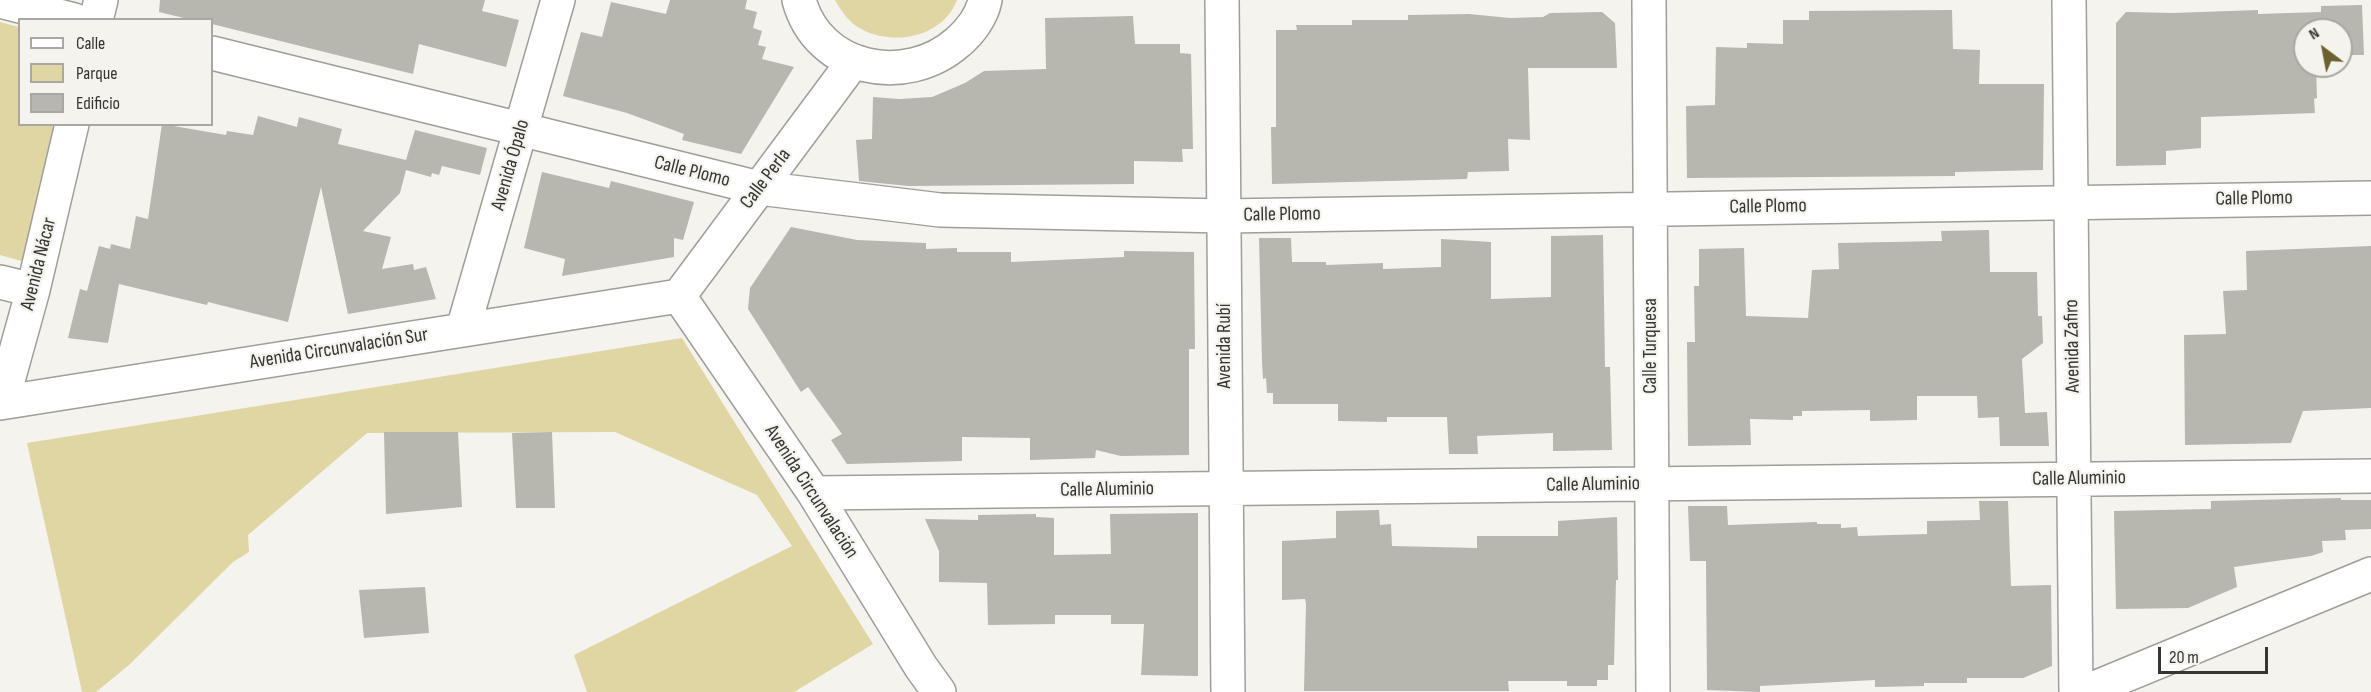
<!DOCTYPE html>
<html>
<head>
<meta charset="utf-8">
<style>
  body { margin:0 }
  #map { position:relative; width:2371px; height:692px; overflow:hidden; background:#f4f3ed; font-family:"Sofia Sans Condensed",sans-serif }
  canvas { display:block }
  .legend { position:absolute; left:18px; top:18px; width:195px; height:108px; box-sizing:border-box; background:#f4f3ed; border:2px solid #a8a7a2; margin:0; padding:8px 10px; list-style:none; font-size:18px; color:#353532 }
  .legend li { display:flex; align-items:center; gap:12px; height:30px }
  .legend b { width:30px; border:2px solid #a8a7a2 }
  .north { position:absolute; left:2293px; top:18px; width:60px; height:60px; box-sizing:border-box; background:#f4f3ed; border:2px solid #a8a7a2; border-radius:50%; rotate:328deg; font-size:16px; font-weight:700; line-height:24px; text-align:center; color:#353532 }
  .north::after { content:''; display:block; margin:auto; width:21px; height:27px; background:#6b612e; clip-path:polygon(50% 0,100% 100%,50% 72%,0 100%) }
  .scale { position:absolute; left:2158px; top:647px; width:110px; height:27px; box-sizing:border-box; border:3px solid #353532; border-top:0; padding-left:8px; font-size:18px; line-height:21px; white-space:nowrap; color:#353532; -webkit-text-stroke:4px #f4f3ed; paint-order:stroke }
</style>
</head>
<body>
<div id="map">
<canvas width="2371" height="692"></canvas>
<ul class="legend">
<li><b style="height:8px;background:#fff"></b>Calle</li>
<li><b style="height:16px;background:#dfd6a3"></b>Parque</li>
<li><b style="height:16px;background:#b7b6af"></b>Edificio</li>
</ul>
<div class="north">N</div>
<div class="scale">20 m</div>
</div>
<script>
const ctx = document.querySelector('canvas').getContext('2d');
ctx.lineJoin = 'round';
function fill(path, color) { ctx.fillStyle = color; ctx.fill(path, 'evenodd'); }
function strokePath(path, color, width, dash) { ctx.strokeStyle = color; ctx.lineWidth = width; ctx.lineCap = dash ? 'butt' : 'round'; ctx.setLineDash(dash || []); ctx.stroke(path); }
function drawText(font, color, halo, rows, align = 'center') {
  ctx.font = font + ' "Sofia Sans Condensed",sans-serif'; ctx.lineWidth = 4.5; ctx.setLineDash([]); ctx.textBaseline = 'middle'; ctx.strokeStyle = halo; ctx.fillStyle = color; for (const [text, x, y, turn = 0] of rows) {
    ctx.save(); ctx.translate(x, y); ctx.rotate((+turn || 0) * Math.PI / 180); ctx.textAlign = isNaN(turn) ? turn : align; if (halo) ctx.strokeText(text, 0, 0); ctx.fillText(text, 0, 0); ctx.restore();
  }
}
fill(new Path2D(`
  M835,0H957C943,37 895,46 863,30C850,24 842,12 835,0Z
  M0,22L19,27L20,124L57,125L25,262L0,255Z
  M682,338L873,644L794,692H587L574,655L792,546L757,495L615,432L367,433L248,535L249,552L233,562L129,665L96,692H82L27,443Z`), '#dfd6a3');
fill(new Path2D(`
  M160,0H485L482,11L519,20L506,67L419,44L413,74L212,24V20H192L159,12Z
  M670,0H747L745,9L757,12L753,28L762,31L758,45L766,47L762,59L794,67L741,154L682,140L684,134L627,113L563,96L581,32L602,37L611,2L666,14Z
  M2362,5L2364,55H2341V30H2305V66H2316L2317,98L2314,99L2315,113L2201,117V148L2166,151V165L2116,166V23L2126,12L2173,13L2258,10V14L2321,12V6Z
  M1952,10L1953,49L1980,50L1979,84H2044L2043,170L1955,172V176L1687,178L1686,106L1715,105L1716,47L1747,48V43L1783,44V20H1809V11Z
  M1602,12L1615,23L1617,68H1528L1530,140L1508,139L1509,171L1468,172L1467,179L1272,184L1271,127H1276V30H1297L1296,25H1352V20H1408V15L1469,14L1510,18L1543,17L1550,13Z
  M1133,16L1135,44H1180V53L1191,54L1193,149H1182L1183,162L1134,161V184L908,186L859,181L856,140L872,139L873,97L899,99L932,97L965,83L984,71L1046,69L1045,18Z
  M258,116L297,127L299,117L342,129L338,144L406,160L415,130L487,148L480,175L442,166L439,175L432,173L431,177L406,170L400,193L363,231L391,237L382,269L413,264L414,270L426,267L436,299L348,314L321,187L288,322L208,302L207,305L119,284L108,343L68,338L80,289L87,291L99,246L110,249L111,244L130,249L136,216L148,219L162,124L226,135L227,131L253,135Z
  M542,172L609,188L611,181L694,202L683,240L674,238V257L562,276L565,259L524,248Z
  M791,227L857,240L926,243V249L957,248V252H1011V262L1124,257V251L1194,252L1195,349H1189V455L1121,456L1096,450L1095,458L1030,460V438L962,437V461L847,464L831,440L842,434L808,387L801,392L748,309L750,288Z
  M1989,230L1990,272H2037L2038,316H2042L2043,343L2022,359L2025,413L2047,412L2049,446H2000L1999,417L1978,418L1977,396H1917V420L1870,421V410L1802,411V416H1793V420L1750,419L1751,445L1688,446L1687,342H1695L1694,286H1699V249L1744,248L1746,316L1808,318L1812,270L1839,269L1838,243L1942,241L1941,231Z
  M1603,235L1605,367H1610L1612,450L1553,451V433L1477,436L1478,454H1449L1447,417H1387V422L1338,421V404H1273V393H1267L1266,378L1263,379L1262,362L1259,238H1291L1292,262H1326V265L1383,263V269L1441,267V239L1491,242V299L1551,297V236Z
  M2371,246V408L2303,411L2291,443L2185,445L2184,335L2226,334L2223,291L2247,290L2246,251Z
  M384,432H458L462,507L386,514Z
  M552,432L555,508H516L512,433Z
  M2341,498V500H2371V529L2345,530L2346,540L2322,541L2323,552L2311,556L2234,567L2237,587L2188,608L2116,609L2114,511L2211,509V501Z
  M1979,501H2008L2011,586L2051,585L2052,666L2023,678H1967V683H1924V686L1875,687V680L1760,686V692L1707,690L1706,561H1690L1688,506H1727L1728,525L1817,522V524H1841V528L1857,527L1858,536L1927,534V521L1980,520Z
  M1379,510L1380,525L1391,524L1392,546L1477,548V536H1558V521L1617,517L1618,580H1616L1614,665H1608V680H1597V686H1567V681H1508L1509,691H1304L1306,604L1305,599L1282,600V541L1336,538V511Z
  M1198,513V676L1141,675L1144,624H1111V615H1055V624L988,625L987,583L939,582V551L925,519L978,520V515L1036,514V517L1054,518V555L1111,554L1110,514Z
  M425,587L429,633L364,638L359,590Z`), '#b7b6af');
const minor = new Path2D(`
  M799,0C818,71 906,88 958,42C970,32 982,16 985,0
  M1222,0L1228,692
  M1649,0L1653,692
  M2069,0L2076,692
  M0,1L74,20
  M96,20L101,0
  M212,53L759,188L940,210L1224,216L2371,198
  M0,282L33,290
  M679,296L814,493L921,667L939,692
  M679,296L853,62
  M463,329L558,0
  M2,402L33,290L72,124
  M0,403L679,296
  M814,493L2371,476
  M2085,692L2371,574`);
strokePath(minor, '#9f9e98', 36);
strokePath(minor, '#fff', 33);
drawText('20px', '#353532', '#f4f3ed', [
  ["Avenida Ópalo",511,165,-74],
  ["Calle Plomo",692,172,14],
  ["Calle Perla",766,179,-53],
  ["Calle Plomo",2254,199,-1],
  ["Calle Plomo",1768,207,-1],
  ["Calle Plomo",1282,215,-1],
  ["Avenida Nácar",39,264,-76],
  ["Avenida Rubí",1225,346,-90],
  ["Calle Turquesa",1651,346,-90],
  ["Avenida Zafiro",2073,346,-91],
  ["Avenida Circunvalación Sur",339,349,-9],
  ["Calle Aluminio",2079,479,-1],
  ["Calle Aluminio",1593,485,-1],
  ["Calle Aluminio",1107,490,-1],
  ["Avenida Circunvalación",811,492,57]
]);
</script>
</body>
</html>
